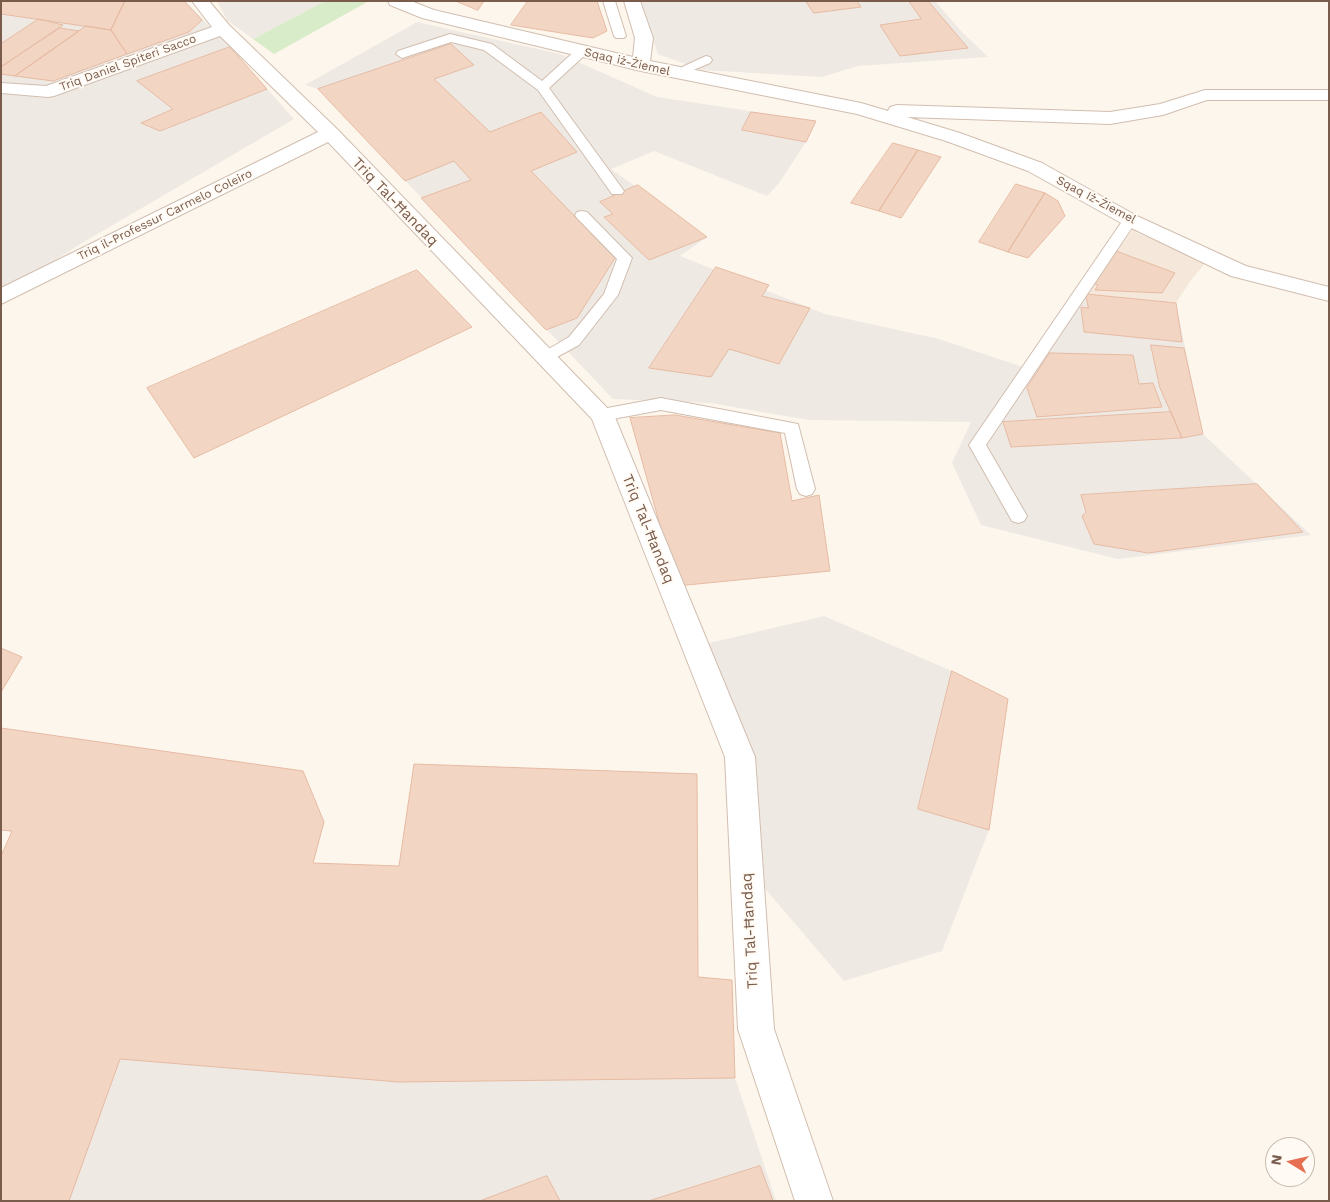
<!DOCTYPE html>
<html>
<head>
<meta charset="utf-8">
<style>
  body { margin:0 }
  #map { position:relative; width:1330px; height:1202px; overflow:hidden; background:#fdf6ec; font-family:"Work Sans",sans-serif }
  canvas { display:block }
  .frame { position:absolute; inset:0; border:2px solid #7a5c4d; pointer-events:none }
  .north { position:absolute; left:1265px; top:1137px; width:50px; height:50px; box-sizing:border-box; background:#fffaf3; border:1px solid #cabbb1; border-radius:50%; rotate:279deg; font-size:14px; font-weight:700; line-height:20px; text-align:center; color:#7a5c4d }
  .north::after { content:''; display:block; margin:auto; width:18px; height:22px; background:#e76f51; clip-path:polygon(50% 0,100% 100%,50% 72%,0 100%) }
</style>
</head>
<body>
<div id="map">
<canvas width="1330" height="1202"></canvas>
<div class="frame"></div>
<div class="north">N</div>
</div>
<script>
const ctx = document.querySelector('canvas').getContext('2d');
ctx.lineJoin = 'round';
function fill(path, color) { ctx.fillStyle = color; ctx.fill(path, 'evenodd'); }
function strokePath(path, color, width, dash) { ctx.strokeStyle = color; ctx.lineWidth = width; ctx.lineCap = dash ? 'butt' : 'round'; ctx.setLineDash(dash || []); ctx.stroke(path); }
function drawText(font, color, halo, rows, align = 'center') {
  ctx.font = font + ' "Work Sans",sans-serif'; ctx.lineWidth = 4; ctx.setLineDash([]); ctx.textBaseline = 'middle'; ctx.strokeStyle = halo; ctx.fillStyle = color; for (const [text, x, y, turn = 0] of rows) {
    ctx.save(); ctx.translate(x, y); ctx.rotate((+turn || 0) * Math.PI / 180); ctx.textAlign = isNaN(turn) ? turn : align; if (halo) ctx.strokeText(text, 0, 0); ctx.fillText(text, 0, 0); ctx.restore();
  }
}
fill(new Path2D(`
  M1134,228L1137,233L1207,261L1191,280L1176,303L1086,294Z`), '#f5e8da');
fill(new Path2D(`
  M1,1H185L230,47L294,119L77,246L1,296Z
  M217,1H325L253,39L227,20Z
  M639,1H935L960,30L988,57L858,66L822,77L702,70L658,54Z
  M417,22L560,54L657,97L816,121L806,142L779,183L767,196L654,151L611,169L707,237L680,256L825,314L939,339L1020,366L1035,365L1083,294L1176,303L1203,434L1311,535L1118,559L981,525L952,463L971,422L808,420L710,403L613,399L318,89L305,85Z
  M824,616L952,671L1008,699L989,830L942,951L844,981L761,884L751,744L705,644Z
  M1,728L303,771L324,822L313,863L399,866L414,764L697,774L698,977L732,980L735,1078L776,1201H1L12,832L1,830Z`), '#efe9e4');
fill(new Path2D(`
  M325,1H369L274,54L253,39Z`), '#d8ecc9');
const building = new Path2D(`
  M1,1H125L111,30L1,14Z
  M125,1H184L202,20L189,32L127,54L111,30Z
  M456,1H484L478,10Z
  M528,1H597L607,31L593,38L511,25Z
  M806,1H857L861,7L814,13Z
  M909,1H928L968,48L900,56L880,25L921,19Z
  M39,19L63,25L1,67V44Z
  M86,26L111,30L127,54L53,81L15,76Z
  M60,28L79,31L15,76L1,74V67Z
  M451,44L474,65L434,79L490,132L541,112L577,152L531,171L615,258L577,318L546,330L421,198L471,180L454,161L405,181L318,89Z
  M230,47L267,89L160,131L141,123L173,109L137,81Z
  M751,112L816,121L806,142L742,130Z
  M893,143L918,150L879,211L851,203Z
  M918,150L941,157L901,218L879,211Z
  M1016,184L1045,193L1008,252L979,242Z
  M638,185L707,237L649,260L604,217L613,214L600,202Z
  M1045,193L1058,201L1065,216L1028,258L1008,252Z
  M1116,251L1175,273L1162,293L1095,290L1098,285L1092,283Z
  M716,267L769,285L762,296L810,308L779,364L729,349L711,377L649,368Z
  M417,270L472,327L194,458L147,388Z
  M1086,294L1176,303L1182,342L1084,332L1081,307L1088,308Z
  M1151,345L1184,348L1203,434L1182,438L1160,388Z
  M1050,353L1133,355L1139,384L1153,383L1162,407L1037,417L1027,388Z
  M1171,412L1182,438L1011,447L1003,422Z
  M675,415L780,433L792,501L819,495L830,571L677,586L630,418Z
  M1257,484L1303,532L1148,553L1094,544L1082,516L1086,512L1081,495Z
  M1,648L22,657L1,692Z
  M952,671L1008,699L989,830L918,809Z
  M1,728L303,771L324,822L313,863L399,866L414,764L697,774L698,977L732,980L735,1078L399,1082L120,1059L69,1201H1V856L12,831L1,830Z
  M760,1166L773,1201H649Z
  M547,1176L560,1201H480Z`);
fill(building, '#f3d5c3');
strokePath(building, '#e6bba3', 1);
const service = new Path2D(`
  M603,1H615L626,36L624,38H616L614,36Z
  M450,34L492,44L542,81L577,49H585L587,52L585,55L549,88L624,191L622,194H612L538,90L484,50L451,42L402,58L396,54L398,51Z
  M706,56L710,57L712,60L710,63L679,76H671L669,73Z
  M582,211L587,212L632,258L618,295L579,345L546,363L540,362L538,358L540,354L569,337L604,294L617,259L577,218L575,215L577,212Z
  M1130,216L1137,220L986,445L1027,516L1024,521L1018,523L1012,521L969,445L1125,217Z
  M661,398L798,424L815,489L812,494L806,496L800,494L797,489L785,433L661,410L602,421L596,419L594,415L596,411L602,409Z`);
const minor = new Path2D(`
  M192,1H209L229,25L337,129L614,415L755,757L774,1029L833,1201H795L738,1029L725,757L592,419L328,142L1,304V288L318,132L220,36L54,96L48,97L1,93V83L46,86L212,27Z
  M388,1H411L434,10L633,57L635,38L624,1H640L653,38L650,61L861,103L888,111L890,107L897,105L1110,112L1160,104L1205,90H1329V100H1207L1163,115L1110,124L907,117L960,133L1042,163L1137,216L1246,266L1329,287V301L1231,276L1123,224L1028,171L946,141L857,114L641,71L422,18L390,5Z`);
strokePath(service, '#d1beb0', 2);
strokePath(minor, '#d1beb0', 2);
fill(service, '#fff');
fill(minor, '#fff');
drawText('12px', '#7a5c4d', '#fffaf3', [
  ["Sqaq iż-Żiemel",627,62,13],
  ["Triq Daniel Spiteri Sacco",128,63,-20],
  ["Sqaq Iż-Żiemel",1096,200,28],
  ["Triq il-Professur Carmelo Coleiro",165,215,-26]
]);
drawText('15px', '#7a5c4d', '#fffaf3', [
  ["Triq Tal-Ħandaq",395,202,46],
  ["Triq Tal-Ħandaq",648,529,68],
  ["Triq Tal-Ħandaq",750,931,-93]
]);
</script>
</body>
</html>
